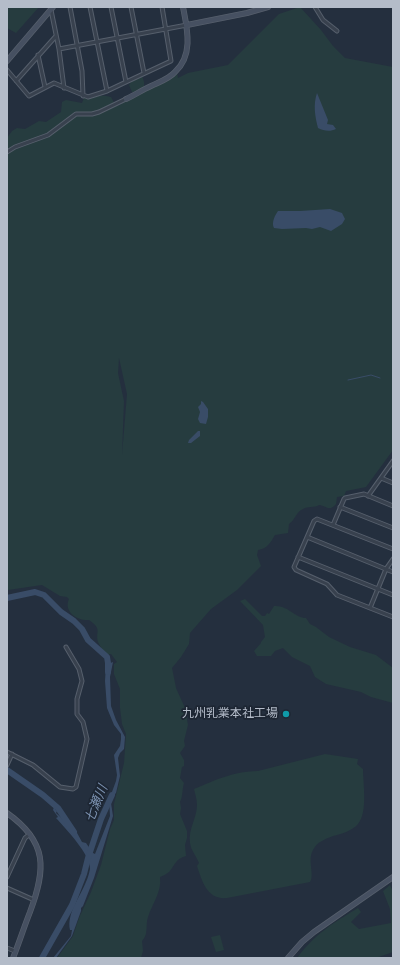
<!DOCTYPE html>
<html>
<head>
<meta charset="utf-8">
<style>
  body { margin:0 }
  #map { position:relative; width:400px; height:965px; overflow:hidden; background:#242f3e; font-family:"Roboto Condensed",sans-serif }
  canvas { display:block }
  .frame { position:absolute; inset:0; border:8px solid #b4bcc9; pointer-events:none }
</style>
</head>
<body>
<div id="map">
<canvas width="400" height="965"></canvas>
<div class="frame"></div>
</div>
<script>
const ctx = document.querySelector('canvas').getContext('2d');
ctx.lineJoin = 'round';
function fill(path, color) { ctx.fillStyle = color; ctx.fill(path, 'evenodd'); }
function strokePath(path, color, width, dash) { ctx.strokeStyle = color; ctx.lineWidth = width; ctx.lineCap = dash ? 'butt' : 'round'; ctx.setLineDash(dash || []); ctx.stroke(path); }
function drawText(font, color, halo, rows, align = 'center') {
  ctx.font = font + ' "Roboto Condensed","Noto Sans JP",sans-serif'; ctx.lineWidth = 3.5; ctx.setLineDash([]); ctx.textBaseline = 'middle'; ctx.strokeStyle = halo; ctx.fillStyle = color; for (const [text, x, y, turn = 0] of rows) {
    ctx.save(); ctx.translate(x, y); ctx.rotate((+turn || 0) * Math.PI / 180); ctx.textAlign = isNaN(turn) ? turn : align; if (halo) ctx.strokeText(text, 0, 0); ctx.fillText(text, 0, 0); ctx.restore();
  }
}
fill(new Path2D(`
  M7,7H39L16,33L7,28Z
  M300,7L321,30L333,46L345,58L393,67V450L366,487L346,491L344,496L337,497L336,504C329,512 327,506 319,505C314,508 308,506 303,509C296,512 295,520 289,524L288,533L275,535C271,542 267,549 258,550L257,555L261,566L237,590L211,609L190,633L189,644L181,657L172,668L176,688L185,708L188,725L184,741L185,746L180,753L184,760V766L182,767L180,778L184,783C182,789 183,797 180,802L181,808L180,814L187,831V838L185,845L186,856C175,859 176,864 169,872C166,874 163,876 160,877C162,892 152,904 148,917C145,926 149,934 142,941L143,951L141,958H57L73,936L79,918L91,892L101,865L110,829L114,820V804L124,763L126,734L122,724L120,708V689L114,674V664L117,662L111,654L107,655C104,651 100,647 98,642C95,631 103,630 89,620C78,621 63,612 69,599L67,597L60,596L42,585L8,590L7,591V138L12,131L17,128L25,129L39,121L46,122L61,112L62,102L66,100L82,103L84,98C94,97 101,94 111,97L116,106L120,105L123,101L125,102L131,99L135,92H132L129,85L134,78L142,75L144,82V89L177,73L178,78L188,73L228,65L279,14ZM119,358L127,394L122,455L124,401L118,373Z
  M245,599L262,616H265L267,613L269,614L274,606C288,605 295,618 306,618L310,624L316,627L329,637L350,647L376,655L393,668V703L371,697L361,692L326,684L315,677L310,666L292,657L283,648L275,651L271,656H257L254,651L261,643V642L265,637L263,625L240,601Z
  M325,754L358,759L357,764L363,769C363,784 368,812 358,824C352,831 341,834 333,836C325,839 317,842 313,850C307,860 315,875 310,882L227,898C207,900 202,881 197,866L199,863C196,855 191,851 190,843C188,829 197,818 197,805C197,799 195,794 194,789C215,780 235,771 258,771Z
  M390,885L393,892V952L376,958H297C315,934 333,923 358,908L361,912L351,922L359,929L391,923L390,909L383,891Z
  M220,935L224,950L216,952L211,937Z`), '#263c3f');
fill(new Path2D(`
  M317,93L328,120L327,124L333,125L336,129C330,132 324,131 318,128C315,116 313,105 317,93Z
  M330,209L342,213L345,219L342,224L331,231L320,227L312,229L306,228L282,229L274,228C271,223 275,215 278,211H300Z
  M201,401L203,402L208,409V417L206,424L200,423L198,419L200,412L198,407L201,404Z
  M198,431H200V436L191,443H188L189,440Z
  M113,662L110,677L111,706L116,720L125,737L124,749L120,753L118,758L120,776L116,793L114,795L113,794L111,803L113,816L94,878L83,906L81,908V911L72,936L56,958H53L71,936L72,930H70C68,922 71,913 74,906C80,894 88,881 90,869C91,855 65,828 56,818L58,817L53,810L54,807L49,803L56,806L51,800L59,806L55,809L57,811L56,813L76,831L82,842L86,843L93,853L95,854L110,816L109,800L116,781L117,775L114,755L120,746L121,739V734L114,725L107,708L105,681L106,665Z`), '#394c67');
strokePath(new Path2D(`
  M348,380L371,375L380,378`), '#394c67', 1);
strokePath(new Path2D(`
  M7,598L35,592L44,595L61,612L74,621L82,629L88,640L107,657L108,663V672
  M7,770L43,795L58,808L74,832
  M42,958L72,905L84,874L88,858L101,819L112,795`), '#394c67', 6);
const street = new Path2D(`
  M70,7L82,71L83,96
  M90,7L107,91
  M131,7L144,73
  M315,7L323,20L337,31
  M51,10L59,49L187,25
  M59,49L64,88
  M38,55L45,87
  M7,70L29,96L54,83L88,97L107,91L126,82L111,7
  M16,81L56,36
  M126,82L171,61L162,7
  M7,152L15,147L48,135L76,114H92L99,112L126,99
  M381,478L393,483
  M368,496L393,461
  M340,507L393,528
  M333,525L344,499L345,498L364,494L393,506
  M307,537L393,572
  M393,549L317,519L314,521L294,567L296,570L327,584L337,595L393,617
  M298,557L393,595
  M370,608L386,569L393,559
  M7,752L33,765L60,787L73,789L76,787L87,739L83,722L77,714V699L82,681L79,669L66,647
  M7,765L12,754
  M7,877L25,838L30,834
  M7,888L34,900
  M7,948L15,951`);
const secondary = new Path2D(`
  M187,25L247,13L268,7
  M7,61L53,7
  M126,99C135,95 142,90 151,86C159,82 169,79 175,72C194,55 187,28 183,7
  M7,813C48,842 46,869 30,912C24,927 19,943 13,958
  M288,958L302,942L314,932L393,877`);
strokePath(street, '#565f6c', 5);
strokePath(secondary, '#565f6c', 6);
strokePath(street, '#38414e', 3);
strokePath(secondary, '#465061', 4.5);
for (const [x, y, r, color] of [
  [286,714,4,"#0f9aa8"]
]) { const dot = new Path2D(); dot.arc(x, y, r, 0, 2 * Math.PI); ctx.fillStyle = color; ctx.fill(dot); strokePath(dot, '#1d2633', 1.5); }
drawText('12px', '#b4bcc9', '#1d2633', [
  ["九州乳業本社工場",278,714]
], 'right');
drawText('italic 13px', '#7c92b1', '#1d2633', [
  ["七瀬川",97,804,-68]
]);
</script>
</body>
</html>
